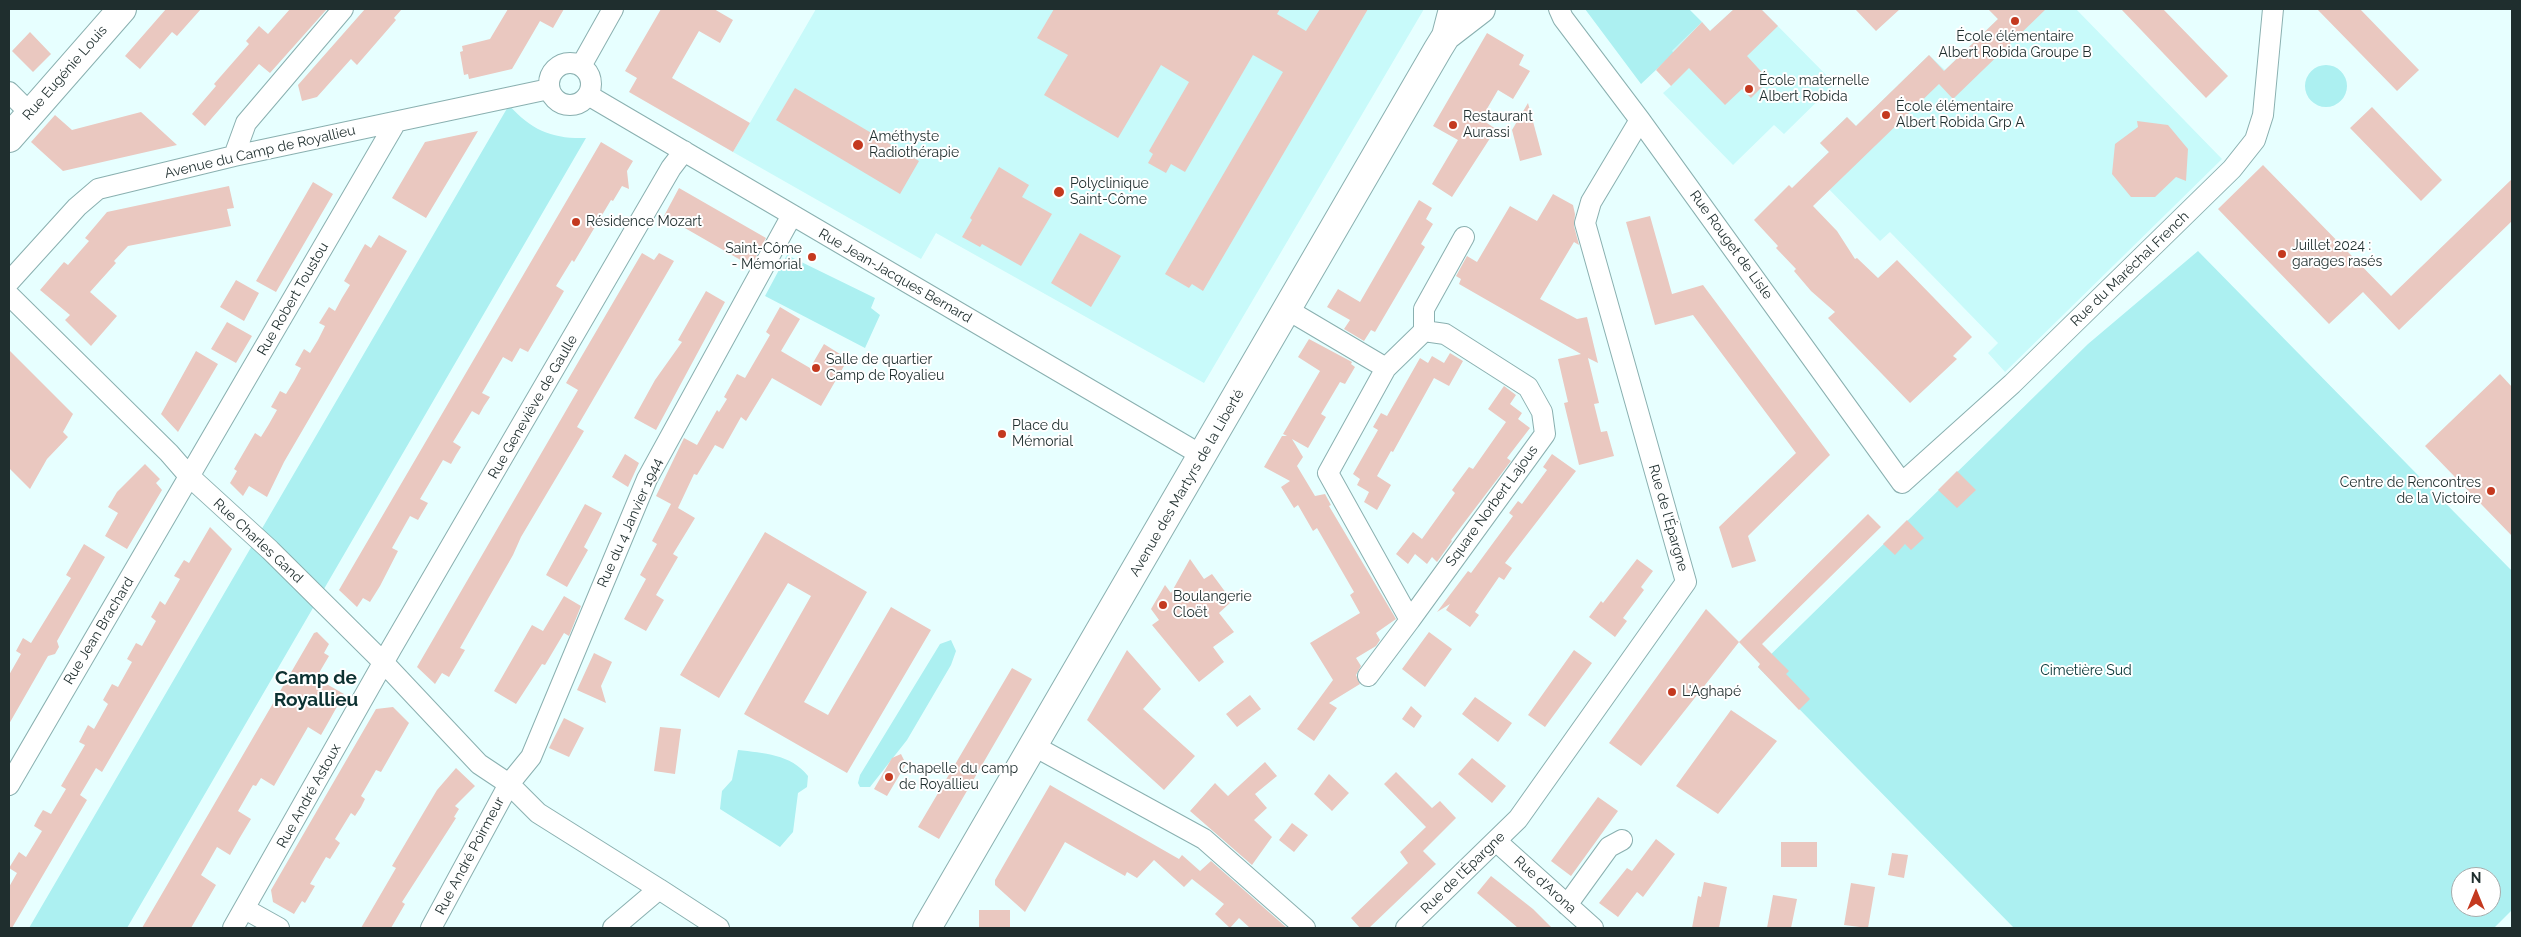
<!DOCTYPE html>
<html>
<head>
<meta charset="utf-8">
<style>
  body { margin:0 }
  #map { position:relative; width:2521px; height:937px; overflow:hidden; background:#e7ffff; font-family:Raleway,sans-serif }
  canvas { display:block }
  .frame { position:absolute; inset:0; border:10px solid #1f2e2e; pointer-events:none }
  .north { position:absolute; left:2451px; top:867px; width:50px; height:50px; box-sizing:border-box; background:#fff; border:1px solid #a5abab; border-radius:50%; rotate:0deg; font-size:14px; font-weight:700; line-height:20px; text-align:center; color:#1f2e2e }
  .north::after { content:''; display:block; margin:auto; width:18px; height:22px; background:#c4391f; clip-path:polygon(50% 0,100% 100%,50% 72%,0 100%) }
</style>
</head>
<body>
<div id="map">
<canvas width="2521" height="937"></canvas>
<div class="frame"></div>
<div class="north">N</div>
</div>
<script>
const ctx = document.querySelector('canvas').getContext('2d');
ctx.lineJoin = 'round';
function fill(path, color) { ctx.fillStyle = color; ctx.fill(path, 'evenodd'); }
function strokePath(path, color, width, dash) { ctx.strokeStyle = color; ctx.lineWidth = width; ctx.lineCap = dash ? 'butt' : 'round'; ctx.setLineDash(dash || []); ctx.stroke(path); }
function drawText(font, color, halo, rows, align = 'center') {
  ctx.font = font + ' Raleway,sans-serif'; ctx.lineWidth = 4; ctx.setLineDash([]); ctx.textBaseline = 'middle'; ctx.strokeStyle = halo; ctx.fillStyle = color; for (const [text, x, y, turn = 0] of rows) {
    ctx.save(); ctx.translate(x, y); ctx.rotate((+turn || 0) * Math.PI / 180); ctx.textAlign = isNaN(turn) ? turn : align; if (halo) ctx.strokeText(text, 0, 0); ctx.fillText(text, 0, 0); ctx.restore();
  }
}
fill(new Path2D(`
  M816,9H1424L1204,383L936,233L921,259L733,152Z
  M1734,9H1761L1835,84L1784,134L1774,125L1733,165L1663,93L1671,86L1672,51L1702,22L1710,31Z
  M1989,9H2076L2222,159L2005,372L1988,353L1998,343L1890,232L1880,241L1810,170L1829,152L1820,143L1847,117L1856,126L1929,55L1945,70L1998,19Z`), '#c8fafa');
fill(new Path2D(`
  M1585,9H1689L1702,22L1672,51L1674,53L1641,84Z
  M2305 86a21 21 0 1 1 42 0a21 21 0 1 1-42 0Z
  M509,105C532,131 553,139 586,138L127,928H29Z
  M2198,251L2512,571V910L2494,928H2014L1758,667L2088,344ZM2461,877H2491V907H2461Z
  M787,255L875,298L871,308L880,315L865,348L765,296Z
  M951,640L956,651L951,665L907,740L870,787H860L858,783L860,775L940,644Z
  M738,750C763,753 791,754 808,776L807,787L798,793L793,832L780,847L720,809L722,791L732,780Z`), '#acf0f1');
fill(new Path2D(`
  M166,9H201L177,36L172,32L140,69L125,56Z
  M290,9H327L270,73L259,64L205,126L192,114L216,86L214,84L249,44L246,41L259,26L268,34Z
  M365,9H402L394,18L396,20L357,65L351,59L317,97L302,101L298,85Z
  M508,9H564L553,28L540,21L512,69L469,79L468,74L464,75L460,52L463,51L462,46L490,39Z
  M661,9H714L733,20L720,43L699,31L672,78L750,123L733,152L629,92L637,78L625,71Z
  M1054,9H1280L1277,14L1306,31L1320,9H1368L1203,291L1192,284L1189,288L1165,274L1283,72L1253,55L1185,172L1171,164L1166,173L1148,163L1153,154L1149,151L1189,82L1161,65L1118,138L1044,95L1068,55L1037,38Z
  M1734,9H1761L1778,26L1747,56L1769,80L1751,98L1742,89L1725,105L1689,68L1671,86L1656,70L1702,22L1710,31Z
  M1855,9H1900L1876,31Z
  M1988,9H2046L1953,99L1939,84L1813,206L1837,231L1855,259L1857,258L1878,278L1897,260L1972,337L1953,356L1957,359L1910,403L1828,318L1835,312L1811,291L1794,271L1796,269L1776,248L1778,246L1754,220L1789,185L1792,188L1829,152L1820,143L1847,117L1856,126L1929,55L1944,71L1998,19Z
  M2121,9H2163L2228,76L2206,98Z
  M2317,9H2360L2419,70L2397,91Z
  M30,32L51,54L33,72L12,51Z
  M1487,33L1524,55L1519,65L1530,71L1513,99L1498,90L1481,119L1496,129L1452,197L1432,184L1458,140L1433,126Z
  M795,88L919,161L900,194L776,120Z
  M1528,103L1542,155L1520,161L1512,130Z
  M2372,107L2442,180L2421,201L2350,128Z
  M141,112L177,145L63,171L31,142L55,115L72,130Z
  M2137,121L2168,125L2188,149L2186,181L2176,177L2155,197H2131L2112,174L2115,144L2138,127Z
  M478,131L426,218L392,198L425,142Z
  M601,142L633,161L627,171L629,189L622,186L613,201L611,200L574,262L572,260L556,286L564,291L528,352L520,348L512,362L503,357L482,393L490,397L484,406L479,415L472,411L453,442L461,447L456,455L451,464L443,460L420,499L428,503L418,520L410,516L392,548L398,551L380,586L370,602L363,598L357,607L339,590Z
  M2263,165L2391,296L2512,179V221L2399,330L2363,292L2329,324L2218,209Z
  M999,167L1029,185L1022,197L1052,214L1021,266L982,244L980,247L962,237L972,220L970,218Z
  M313,182L333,194L276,292L256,281Z
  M229,186L234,208L227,209L231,226L128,246L114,261L116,263L90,292L117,316L91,346L65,320L70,315L40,290L64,262L68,265L89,241L85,238L107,212Z
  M679,188L766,238L751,266L664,216Z
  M1553,194L1573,205L1575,214L1574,226L1579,245L1574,242L1540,299L1577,319L1587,317L1598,363L1588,358L1599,403L1594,404L1601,432L1607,431L1614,456L1579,465L1564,403L1568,402L1558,359L1581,354L1459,284L1461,279L1456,276L1467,256L1477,262L1510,206L1537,221Z
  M1419,200L1432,208L1426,219L1433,224L1421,244L1425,247L1375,332L1371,330L1364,341L1344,329L1350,320L1327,307L1338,289L1360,302Z
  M1650,216L1672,294L1703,285L1830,455L1748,536L1756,561L1732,568L1719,527L1796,453L1693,315L1655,325L1626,222Z
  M1080,233L1121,256L1091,307L1051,283Z
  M379,235L407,251L284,462L267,497L249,486L243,496L230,483L237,471L234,469L255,433L261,437L269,424L277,410L271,407L280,391L286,394L294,381L301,368L295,365L304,349L310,353L318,340L325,326L319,323L329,307L335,311L342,298L350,285L344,281L365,244L371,248Z
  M642,253L654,260L659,253L674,261L577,427L584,431L521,537L513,555L460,648L465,650L449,677L442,673L435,684L417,667L578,390L566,383Z
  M236,280L259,293L244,321L220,307Z
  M706,291L725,302L656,430L634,418L655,380L682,342L678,340Z
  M780,307L800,319L781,351L810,368L824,344L848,359L821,406L772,378L746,421L741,417L723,449L715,445L697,475L694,474L678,508L695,518L673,554L678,557L656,595L664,600L646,631L624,619L646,579L640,575L657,544L652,541L671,504L656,496L684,438L697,445L717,410L719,412L727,399L724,397L737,374L745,378L770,335L766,332Z
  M227,322L252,336L236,363L211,349Z
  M1309,339L1352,362L1351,364L1355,367L1345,384L1340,382L1321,414L1326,417L1308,448L1292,439L1303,457L1297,466L1315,496L1325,494L1331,505L1329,506L1396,619L1376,633L1380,640L1376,646L1356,658L1361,666L1356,675L1360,684L1329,703L1337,708L1314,741L1297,729L1333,680L1310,643L1360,613L1350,595L1354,592L1317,528L1313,531L1298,505L1294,508L1281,487L1290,481L1264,467L1282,436H1287L1283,434L1320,371L1298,357Z
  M9,350L73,414L63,432L68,437L47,459L30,489L9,468Z
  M196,351L218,364L178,432L161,414Z
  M1450,353L1463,361L1449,386L1434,378L1393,452L1391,451L1377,476L1391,485L1377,510L1364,502L1369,492L1357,485L1360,479L1353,474L1378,430L1373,427L1381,413L1387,416L1420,358L1428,363L1432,356L1444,363Z
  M2500,374L2512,387V536L2425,446Z
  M1504,386L1516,395L1510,404L1522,413L1518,419L1530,428L1507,458L1511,461L1451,540L1452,541L1437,562L1432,557L1427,564L1415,554L1408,564L1396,554L1413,532L1422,539L1455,493L1452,490L1469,467L1473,469L1506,422L1488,409Z
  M625,454L639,463L628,487L612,477Z
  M1552,454L1576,471L1505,563L1512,568L1504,580L1499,577L1475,612L1479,615L1470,627L1446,610L1450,604L1437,612L1468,571L1471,573L1496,539L1513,516L1509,513L1518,501L1522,504L1547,470L1543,467Z
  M145,464L160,479L156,483L162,490L127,549L105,536L118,513L108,507L117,492Z
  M1957,471L1976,490L1957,508L1938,490Z
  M585,504L602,513L584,547L588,550L567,587L546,575Z
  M1868,514L1881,527L1762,644L1789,671L1786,674L1810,699L1799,710L1758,667L1760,664L1739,642Z
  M1907,520L1924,538L1911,550L1905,544L1895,555L1883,544Z
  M210,527L232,549L102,772L96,768L80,795L87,800L12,928H9V887L17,873L9,868L19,852L26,857L42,831L34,826L38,818L43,810L51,814L66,789L61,786L85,745L79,742L88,725L94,729L108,704L103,700L112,684L118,687L132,662L127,659L136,643L142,646L156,621L151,617L160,601L165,605L180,579L174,576L184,560L189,563Z
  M765,532L867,592L804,702L828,715L891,607L931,630L847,773L744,714L811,596L788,583L719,698L680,675Z
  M84,544L105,557L57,641L59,647L55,654L48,656L9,724V675L21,654L16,651L23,638L31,643L71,578L66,575Z
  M1190,559L1204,579L1212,574L1232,601L1219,613L1234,632L1213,647L1224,662L1199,682L1152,625L1159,620L1151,609L1165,585L1171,593Z
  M1637,559L1653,571L1641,587L1644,590L1623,618L1627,621L1615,637L1589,617L1601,601L1603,603Z
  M564,596L581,606L569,636L564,633L545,665L542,664L516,704L494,691L532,625L543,631Z
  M1706,609L1739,642L1641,766L1609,743Z
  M317,632L329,644L324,653L329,656L316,678L344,694L329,721L321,735L308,727L274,786L261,778L256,786L253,785L238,811L251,819L239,839L230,855L217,847L201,875L216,885L191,928H142L314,633Z
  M1429,632L1452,649L1425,687L1402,669Z
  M1127,650L1161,689L1143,709L1195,756L1164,790L1087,720Z
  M1574,650L1592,663L1545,727L1528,715Z
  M594,653L612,662L601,686L606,703L577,690Z
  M1012,668L1032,679L939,839L918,827Z
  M1250,695L1261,709L1237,727L1226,714Z
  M1475,697L1512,723L1498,742L1462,714Z
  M1411,706L1422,716L1414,728L1402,719Z
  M393,707L409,723L381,772L376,770L361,796L365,799L361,807L355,816L351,813L335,839L340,843L330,859L326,857L310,884L315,886L305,903L302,901L294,914L273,902L271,890L376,709Z
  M1731,710L1777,741L1718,814L1676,786Z
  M564,718L584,728L569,757L549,748Z
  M660,727L681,729L675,774L654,771Z
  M901,754L906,764L887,796L874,789L892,758Z
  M1472,758L1506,786L1492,803L1458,774Z
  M1265,762L1277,776L1255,794L1267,808L1254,820L1272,837L1252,865L1190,811L1215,783L1228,796Z
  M456,768L475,786L455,806L459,809L454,817L456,818L402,902L405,904L391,928H361L396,868L392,866L418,822L437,790Z
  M1396,772L1432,808L1440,801L1456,818L1423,851L1436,864L1369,928H1360L1351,918L1408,863L1400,852L1426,827L1384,784Z
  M1329,774L1349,793L1332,811L1314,794Z
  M1050,785L1179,859L1182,855L1200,871L1211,861L1287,928H1250L1239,918L1230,928L1215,914L1224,904L1192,879L1184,887L1154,860L1137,878L1127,872L1125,876L1065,842L1025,912L995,885V880Z
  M1598,797L1618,811L1571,876L1551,861Z
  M1292,823L1308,835L1294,852L1279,840Z
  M1656,839L1675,854L1643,897L1637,892L1618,917L1599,903L1627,868L1632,871Z
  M1781,842H1817V867H1781Z
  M1892,853L1908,855L1904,878L1888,875Z
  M1491,876L1533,909L1552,928H1518L1477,893Z
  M1704,882L1727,887L1719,928H1692L1698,896L1701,897Z
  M1851,883L1875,887L1868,928L1844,925Z
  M1773,895L1797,899L1791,928H1767Z
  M979,910H1010V928L979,927Z`), '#eac8c0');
const street = new Path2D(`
  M1559,9L1563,18L1640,120L1902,483L2012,384L2232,169L2255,140L2263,115L2273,9
  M549 84a21 21 0 1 1 42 0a21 21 0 1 1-42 0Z
  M581,66L613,9
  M9,92L30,113
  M588,95L1203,456
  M234,156L246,123L343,9
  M9,282L77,207L98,189L234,156L549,89
  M9,295L169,453L189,476L270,550L384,663L479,764L509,784L538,813L659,889
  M1288,310L1386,368L1328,473L1410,620L1545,434L1542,412L1528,387L1445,334L1424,331L1386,368
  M1424,331V309L1464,237
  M1368,676L1410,620
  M1034,746L1204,839L1305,928
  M9,785L396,122
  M1496,841L1593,928
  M1567,905L1609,847L1622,840
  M245,909L279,928
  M233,928L391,649L671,168L684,151
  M431,928L509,784L531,757L647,479L792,215
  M613,928L659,889L719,928
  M1406,928L1518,819L1686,582L1585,223L1591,202L1640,120`);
const secondary = new Path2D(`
  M1446,36L1481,9
  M9,138L122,9
  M927,928L1438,49L1446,36L1453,9`);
strokePath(street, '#8ab0b0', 22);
strokePath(secondary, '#8ab0b0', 30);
strokePath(street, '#fff', 20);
strokePath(secondary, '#fff', 28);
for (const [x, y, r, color] of [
  [2015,21,5,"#c4391f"],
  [1749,89,5,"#c4391f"],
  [1886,115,5,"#c4391f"],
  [1453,125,5,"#c4391f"],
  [858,145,6,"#c4391f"],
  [1059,192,6,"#c4391f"],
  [576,222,5,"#c4391f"],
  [2282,254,5,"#c4391f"],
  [812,257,5,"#c4391f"],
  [816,368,5,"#c4391f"],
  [1002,434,5,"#c4391f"],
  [2491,491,5,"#c4391f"],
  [1163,605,5,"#c4391f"],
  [1672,692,5,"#c4391f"],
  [889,777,5,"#c4391f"]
]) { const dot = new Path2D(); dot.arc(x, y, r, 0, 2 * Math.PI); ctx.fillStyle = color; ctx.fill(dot); strokePath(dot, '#fff', 2); }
drawText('14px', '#1f2e2e', '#fff', [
  ["École élémentaire",2015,37,"center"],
  ["Albert Robida Groupe B",2015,53,"center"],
  ["École maternelle",1759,81],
  ["Albert Robida",1759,97],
  ["École élémentaire",1896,107],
  ["Albert Robida Grp A",1896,123],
  ["Restaurant",1463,117],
  ["Aurassi",1463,133],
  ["Améthyste",869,137],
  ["Radiothérapie",869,153],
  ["Polyclinique",1070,184],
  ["Saint-Côme",1070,200],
  ["Résidence Mozart",586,222],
  ["Juillet 2024 :",2292,246],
  ["garages rasés",2292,262],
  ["Saint-Côme",802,249,"right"],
  ["- Mémorial",802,265,"right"],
  ["Salle de quartier",826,360],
  ["Camp de Royalieu",826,376],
  ["Place du",1012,426],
  ["Mémorial",1012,442],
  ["Centre de Rencontres",2481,483,"right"],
  ["de la Victoire",2481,499,"right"],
  ["Boulangerie",1173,597],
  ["Cloët",1173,613],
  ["L'Aghapé",1682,692],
  ["Chapelle du camp",899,769],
  ["de Royallieu",899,785]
], 'left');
drawText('14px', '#1f2e2e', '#fff', [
  ["Rue Eugénie Louis",65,73,-49],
  ["Avenue du Camp de Royallieu",260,152,-13],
  ["Rue Rouget de Lisle",1731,245,54],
  ["Rue du Maréchal French",2130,269,-44],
  ["Rue Jean-Jacques Bernard",895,276,30],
  ["Rue Robert Toustou",293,299,-60],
  ["Rue Geneviève de Gaulle",533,407,-60],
  ["Avenue des Martyrs de la Liberté",1187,483,-60],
  ["Square Norbert Lajous",1492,506,-54],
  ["Rue de l'Épargne",1668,518,74],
  ["Rue du 4 Janvier 1944",630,523,-66],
  ["Rue Charles Gand",258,541,43],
  ["Rue Jean Brachard",99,631,-59],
  ["Rue André Astoux",309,796,-61],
  ["Rue André Poirmeur",470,856,-62],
  ["Rue de l'Épargne",1463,873,-44],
  ["Rue d'Arona",1545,885,42]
]);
drawText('14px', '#003132', '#fff', [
  ["Cimetière Sud",2086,671]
]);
drawText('bold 19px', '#0c3131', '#fff', [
  ["Camp de",316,678],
  ["Royallieu",316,700]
]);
</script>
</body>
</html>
